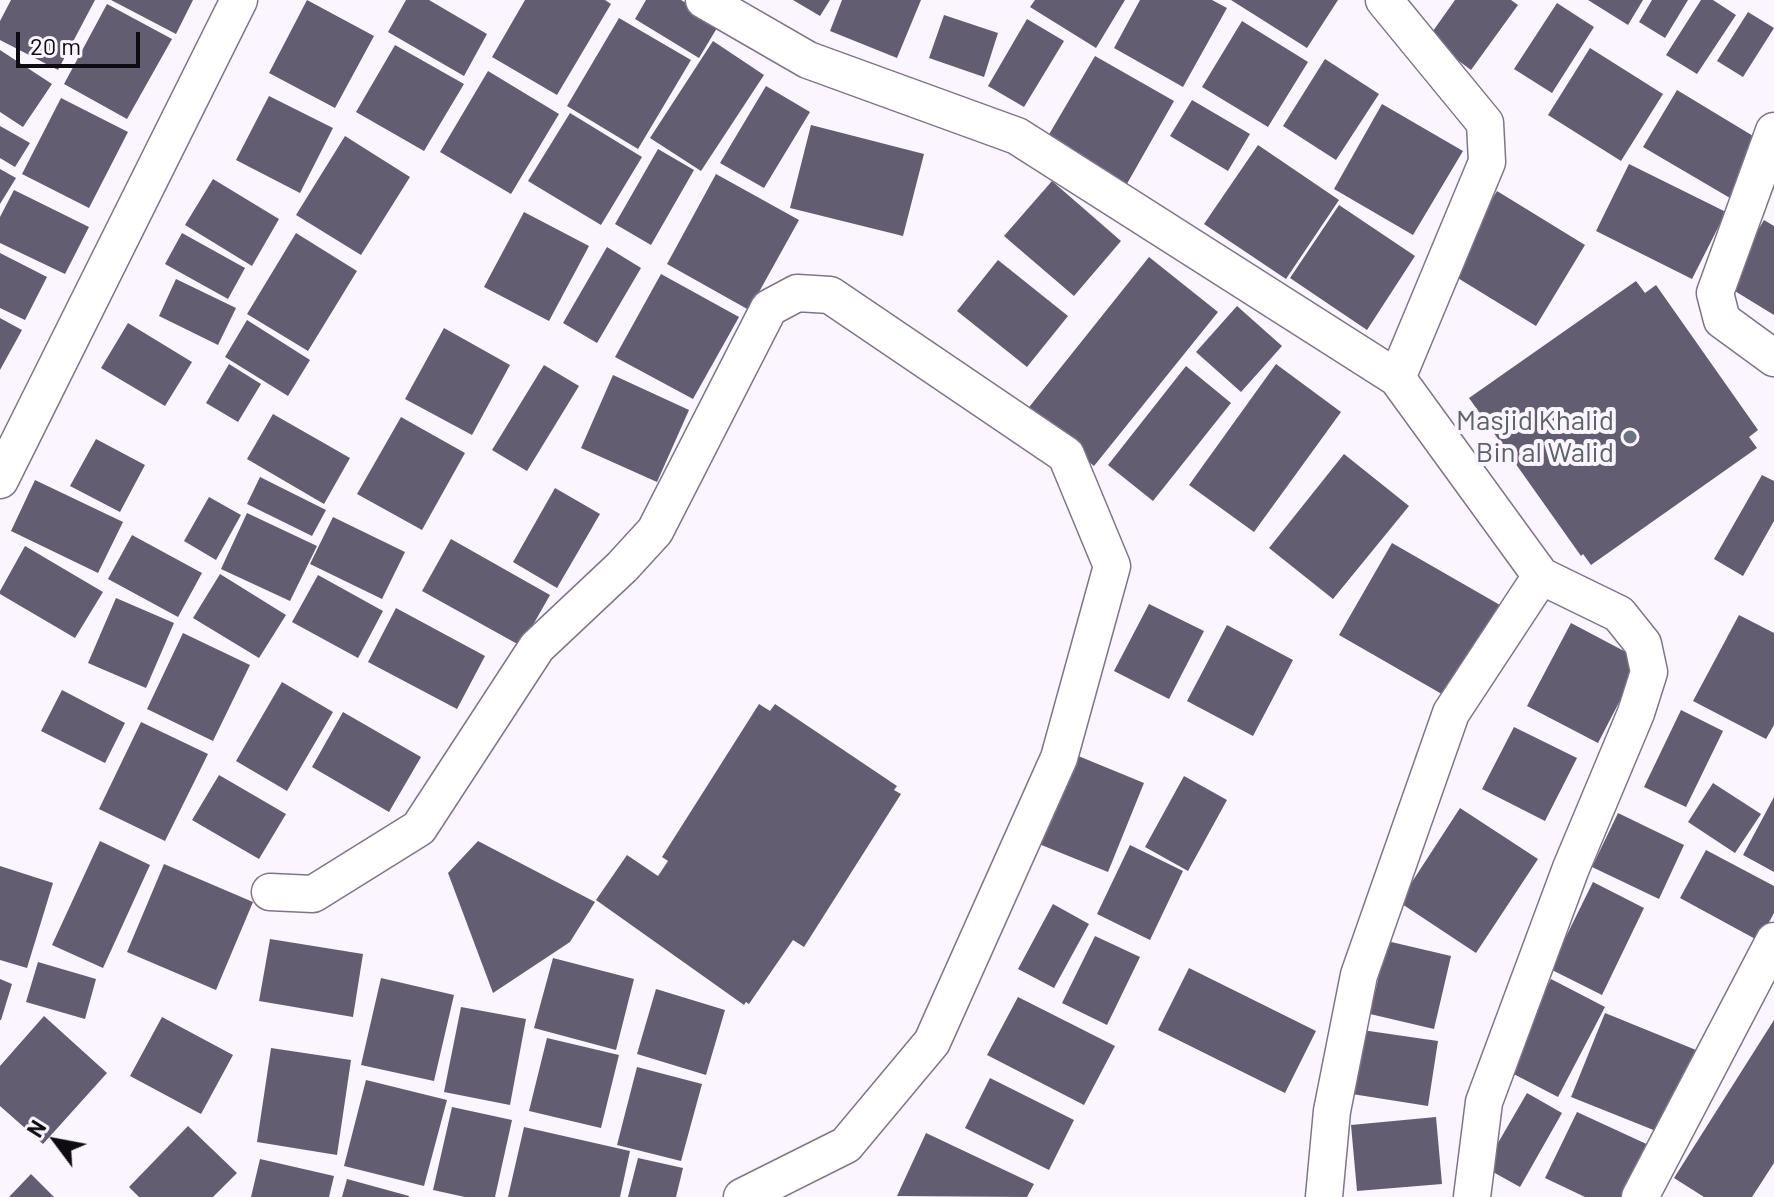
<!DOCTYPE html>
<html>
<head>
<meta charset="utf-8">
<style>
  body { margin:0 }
  #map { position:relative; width:1774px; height:1197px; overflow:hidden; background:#faf5fe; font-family:Barlow,sans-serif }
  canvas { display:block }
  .north { position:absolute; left:16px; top:1101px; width:80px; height:80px; -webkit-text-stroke:6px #faf5fe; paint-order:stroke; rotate:302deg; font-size:22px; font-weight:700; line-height:32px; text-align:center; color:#0f0b12 }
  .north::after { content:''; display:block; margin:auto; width:28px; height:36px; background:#0f0b12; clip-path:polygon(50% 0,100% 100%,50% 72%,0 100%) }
  .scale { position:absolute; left:16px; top:32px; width:124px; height:36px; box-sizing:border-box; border:4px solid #0f0b12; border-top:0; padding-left:10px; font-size:24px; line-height:28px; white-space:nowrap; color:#0f0b12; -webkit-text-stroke:6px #faf5fe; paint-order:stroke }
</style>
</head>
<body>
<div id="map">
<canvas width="1774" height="1197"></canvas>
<div class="north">N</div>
<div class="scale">20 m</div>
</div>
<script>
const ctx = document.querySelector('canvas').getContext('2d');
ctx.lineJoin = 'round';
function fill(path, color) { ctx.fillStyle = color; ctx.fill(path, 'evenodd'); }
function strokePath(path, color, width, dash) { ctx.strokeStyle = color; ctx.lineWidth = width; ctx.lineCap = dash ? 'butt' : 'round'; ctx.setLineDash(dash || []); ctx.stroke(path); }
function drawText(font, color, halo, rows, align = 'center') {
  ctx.font = font + ' Barlow,sans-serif'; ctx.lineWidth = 8; ctx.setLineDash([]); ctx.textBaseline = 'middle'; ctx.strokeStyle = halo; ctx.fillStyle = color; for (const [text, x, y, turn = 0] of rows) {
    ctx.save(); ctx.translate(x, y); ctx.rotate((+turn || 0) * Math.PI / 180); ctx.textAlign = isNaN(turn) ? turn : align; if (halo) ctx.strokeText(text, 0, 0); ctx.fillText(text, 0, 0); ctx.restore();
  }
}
fill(new Path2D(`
  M11,0H95L58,70L0,40V21Z
  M111,0H193L176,34Z
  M307,0L374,36L335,108L269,73Z
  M406,0H429L487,34L464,76L388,32Z
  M525,0H605L611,4L557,95L492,57Z
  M646,0H681L720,23L699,58L635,19Z
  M793,0H830L820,16Z
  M842,0H921L897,58L830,31Z
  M1035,0H1125L1096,48L1030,7Z
  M1140,0H1212L1227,8L1183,87L1114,48Z
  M1231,0H1338L1307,48Z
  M1455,0H1511L1518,5L1471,70L1428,38Z
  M1588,0H1643L1628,25Z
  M1652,0H1688L1665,38L1639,22Z
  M1701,0H1713L1736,15L1697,74L1666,55Z
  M1557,3L1594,27L1552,93L1514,69Z
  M107,4L172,39L127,119L64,84Z
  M1748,12L1774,28L1743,77L1717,61Z
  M944,15L998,33L984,77L929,58Z
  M619,18L691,60L638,149L567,106Z
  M1027,19L1064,41L1024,107L988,86Z
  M1242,21L1308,62L1268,127L1202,87Z
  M713,41L764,75L701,171L650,138Z
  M395,45L464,84L424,151L356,112Z
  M1590,48L1663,94L1621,161L1548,115Z
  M0,50L52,84L23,127L0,112Z
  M1095,56L1174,101L1124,189L1044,143Z
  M1325,59L1379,94L1336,160L1283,126Z
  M488,71L559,114L511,194L440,152Z
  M766,86L810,112L764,188L720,163Z
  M1677,90L1763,142L1730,198L1643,147Z
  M269,96L333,128L300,193L236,160Z
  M61,98L128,132L89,208L22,174Z
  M1192,100L1250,134L1228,171L1170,136Z
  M1382,104L1463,151L1413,235L1334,189Z
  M570,113L642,157L601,225L528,181Z
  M811,125L924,154L903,236L790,208Z
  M0,126L30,143L15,167L0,158Z
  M345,136L410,177L361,255L296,215Z
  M1258,145L1339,200L1286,279L1204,224Z
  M658,149L694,170L651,245L615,224Z
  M1629,164L1726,212L1692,279L1596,231Z
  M0,169L16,178L0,204Z
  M716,174L799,220L749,310L667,264Z
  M213,179L279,219L252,266L185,225Z
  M1052,181L1121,241L1074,296L1004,236Z
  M14,190L89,227L65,274L0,243V217Z
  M1497,191L1585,245L1536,326L1448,272Z
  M1339,205L1415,256L1367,330L1290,278Z
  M524,212L589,246L549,321L484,287Z
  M1764,220L1774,226V315L1725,285Z
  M182,233L245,268L228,299L165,264Z
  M296,233L357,271L308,351L247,314Z
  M607,247L641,268L597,343L563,323Z
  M0,253L47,277L25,320L0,308Z
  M1149,257L1218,312L1094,466L1026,411Z
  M998,260L1068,316L1027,367L957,311Z
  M661,274L739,317L693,399L615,357Z
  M176,279L236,308L218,345L159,316Z
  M1636,281L1645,293L1656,285L1758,430L1749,437L1757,448L1591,565L1583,554L1581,556L1469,398Z
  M1237,306L1282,346L1241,392L1196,352Z
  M0,318L22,330L0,370Z
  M247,320L310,360L288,396L225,357Z
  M128,323L192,362L165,406L101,368Z
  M444,328L510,365L472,435L405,399Z
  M229,364L261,384L238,422L206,403Z
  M1276,364L1341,412L1254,532L1189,485Z
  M544,365L579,386L527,471L492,450Z
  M1186,366L1231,403L1153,501L1108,465Z
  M613,375L689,410L657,482L581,448Z
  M273,414L350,458L324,504L247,459Z
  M401,417L465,453L422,530L357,494Z
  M96,439L145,465L120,512L70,486Z
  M1344,454L1409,506L1333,599L1269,548Z
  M1762,475L1774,481V521L1743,576L1714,559Z
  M260,477L326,510L312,536L247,504Z
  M35,480L123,522L98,573L11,531Z
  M555,488L600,514L557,588L513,562Z
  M209,497L241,515L216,560L184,541Z
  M247,513L317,546L290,601L221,569Z
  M333,517L405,552L382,599L310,564Z
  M132,535L202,573L178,617L108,579Z
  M451,539L550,595L521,646L422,591Z
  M1392,543L1500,605L1447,697L1339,635Z
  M25,546L103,592L75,638L0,594V591Z
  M220,574L286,615L259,658L193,618Z
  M318,575L383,611L358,658L292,622Z
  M116,598L174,623L146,688L88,663Z
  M1149,604L1204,631L1169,699L1114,671Z
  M396,608L485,656L457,709L368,662Z
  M1739,615L1774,633V725L1766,739L1693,701Z
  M1571,623L1641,660L1598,743L1527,706Z
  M1227,625L1293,660L1253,736L1187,701Z
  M183,633L250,665L213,741L147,709Z
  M282,682L333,712L287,791L236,761Z
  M62,690L125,723L105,763L41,731Z
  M759,704L770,711L775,704L897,786L894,790L901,794L804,947L793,940L749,1004L746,1002L744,1005L596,900L627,855L658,876L668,861L662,857Z
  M1681,710L1723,731L1686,807L1644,787Z
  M343,712L421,757L389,812L312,767Z
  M141,722L208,754L165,841L99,809Z
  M1514,727L1577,758L1545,821L1482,789Z
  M1071,753L1144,783L1108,872L1034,842Z
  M219,775L286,814L259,859L192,820Z
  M1184,776L1227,800L1188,871L1145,847Z
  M1713,783L1761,814L1735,853L1688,822Z
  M1774,797V872L1743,855Z
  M1460,808L1538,859L1476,953L1399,902Z
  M1618,813L1684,845L1659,899L1592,867Z
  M100,841L150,865L103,968L52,945Z
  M478,841L595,902L570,942L493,993L448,873Z
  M1130,845L1183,871L1150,940L1097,914Z
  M1706,850L1774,886V913L1759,941L1680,898Z
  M164,864L253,902L216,990L127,952Z
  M0,866L53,883L27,968L0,960Z
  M1593,882L1644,908L1602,995L1550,969Z
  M1053,904L1089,924L1054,988L1018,969Z
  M1095,936L1140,957L1107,1025L1062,1003Z
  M270,939L363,954L353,1017L259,1001Z
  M1387,941L1451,956L1434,1029L1370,1014Z
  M553,958L634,979L616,1050L534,1028Z
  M38,962L96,979L85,1019L26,1002Z
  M1189,968L1316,1031L1285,1093L1158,1030Z
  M381,978L454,995L434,1081L361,1065Z
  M0,979L12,984L1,1020H0Z
  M1551,979L1605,1007L1558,1097L1504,1069Z
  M656,989L725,1010L706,1075L637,1054Z
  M1018,997L1115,1046L1084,1105L987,1055Z
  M461,1007L526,1019L510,1105L444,1092Z
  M1605,1013L1696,1050L1661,1133L1571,1097Z
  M44,1016L107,1073L43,1144L0,1106V1066Z
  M162,1017L233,1055L201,1114L130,1076Z
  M1774,1020V1163L1752,1197H1704L1674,1178Z
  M1362,1030L1438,1041L1428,1106L1352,1094Z
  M547,1038L619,1055L601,1128L529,1111Z
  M271,1048L351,1060L337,1155L257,1142Z
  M637,1067L702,1084L681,1161L617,1145Z
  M990,1078L1074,1120L1049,1170L965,1128Z
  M366,1080L447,1100L424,1186L344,1166Z
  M1527,1093L1562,1113L1520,1187L1484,1167Z
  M452,1107L512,1120L495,1197H465L433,1190Z
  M1577,1112L1653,1147L1629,1197H1585L1545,1178Z
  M1436,1117L1442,1184L1357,1191L1351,1125Z
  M188,1126L237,1173L213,1197H139L129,1187Z
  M524,1127L630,1151L620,1197H508Z
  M926,1133L1034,1184L1027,1197L897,1196Z
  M638,1158L683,1168L676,1197H628Z
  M260,1159L334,1176L329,1197H251Z
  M31,1174L54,1197H9Z
  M347,1179L409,1196V1197H342Z`), '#635d71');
const minor = new Path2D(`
  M704,0L808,60L1017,136L1397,378
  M1384,0L1485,123L1487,162L1397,378L1541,576L1619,614L1643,644L1649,672L1636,713L1571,868L1484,1102L1472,1197
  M1774,131L1715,293L1722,320L1774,358
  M0,480L239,0
  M270,892L313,894L419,828L537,647L622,567L655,531L769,308L797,293L830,295L1066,455L1112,566L1059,758L932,1042L846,1145L742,1197
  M1324,1197L1332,1111L1359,975L1451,713L1541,576
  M1640,1197L1774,941`);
strokePath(minor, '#807588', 39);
strokePath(minor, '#fff', 36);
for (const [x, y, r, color] of [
  [1630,437,8,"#6b7280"]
]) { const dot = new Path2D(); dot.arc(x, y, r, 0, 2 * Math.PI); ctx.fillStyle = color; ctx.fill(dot); strokePath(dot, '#faf5fe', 3); }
drawText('28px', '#5b616d', '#faf5fe', [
  ["Masjid Khalid",1614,421],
  ["Bin al Walid",1614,453]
], 'right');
</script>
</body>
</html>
